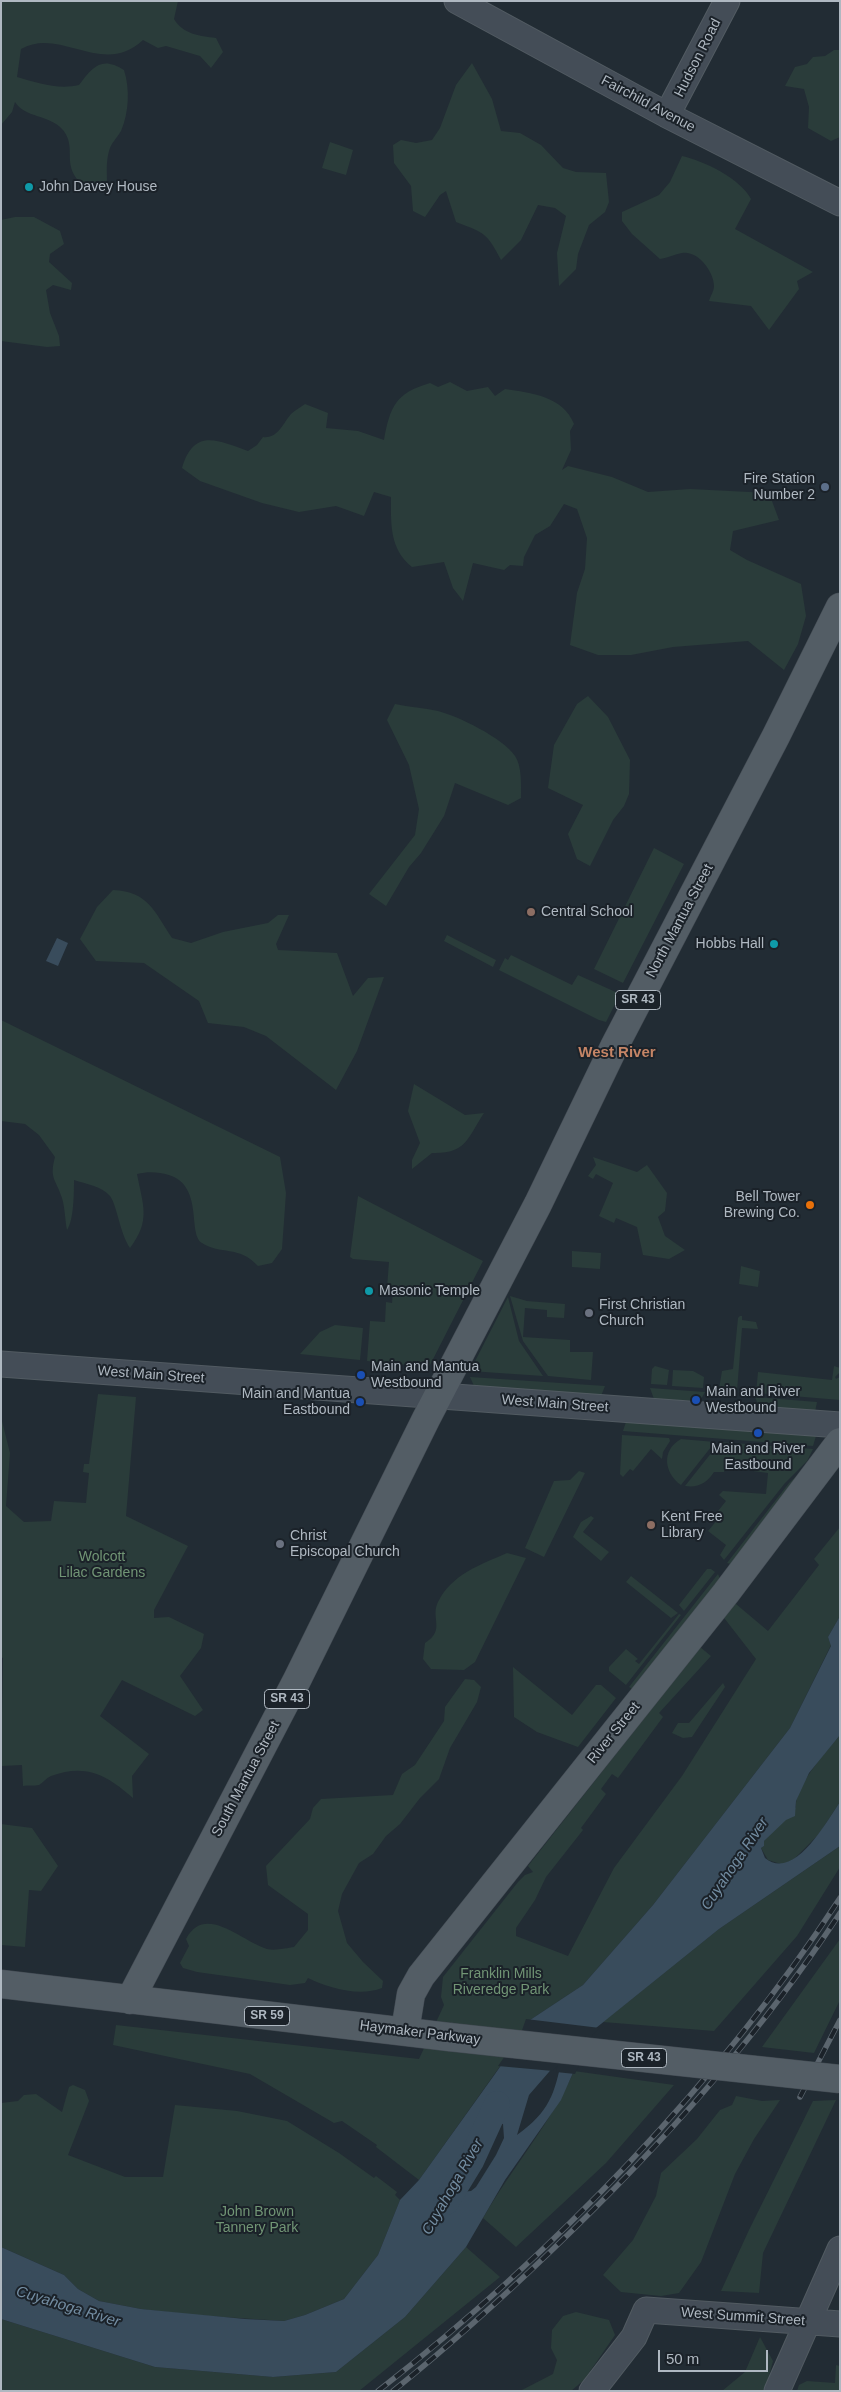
<!DOCTYPE html>
<html>
<head>
<meta charset="utf-8">
<style>
  body { margin:0 }
  #map { position:relative; width:841px; height:2392px; overflow:hidden; background:#222c34; font-family:Helvetica,sans-serif }
  canvas { display:block }
  .frame { position:absolute; inset:0; border:2px solid #afb8c1; pointer-events:none }
  .scale { position:absolute; left:658px; top:2350px; width:110px; height:22px; box-sizing:border-box; border:2px solid #afb8c1; border-top:0; padding-left:6px; font-size:15px; line-height:18px; white-space:nowrap; color:#afb8c1; -webkit-text-stroke:4px #1b2229; paint-order:stroke }
</style>
</head>
<body>
<div id="map">
<canvas width="841" height="2392"></canvas>
<div class="frame"></div>
<div class="scale">50 m</div>
</div>
<script>
const ctx = document.querySelector('canvas').getContext('2d');
ctx.lineJoin = 'round';
function fill(path, color) { ctx.fillStyle = color; ctx.fill(path, 'evenodd'); }
function strokePath(path, color, width, dash) { ctx.strokeStyle = color; ctx.lineWidth = width; ctx.lineCap = dash ? 'butt' : 'round'; ctx.setLineDash(dash || []); ctx.stroke(path); }
function drawText(font, color, halo, rows, align = 'center') {
  ctx.font = font + ' Helvetica,sans-serif'; ctx.lineWidth = 4; ctx.setLineDash([]); ctx.textBaseline = 'middle'; ctx.strokeStyle = halo; ctx.fillStyle = color; for (const [text, x, y, turn = 0] of rows) {
    ctx.save(); ctx.translate(x, y); ctx.rotate((+turn || 0) * Math.PI / 180); ctx.textAlign = isNaN(turn) ? turn : align; if (halo) ctx.strokeText(text, 0, 0); ctx.fillText(text, 0, 0); ctx.restore();
  }
}
fill(new Path2D(`
  M1,1H178L174,19C183,34 199,36 216,38L223,52L211,68L200,56L166,46L158,48L143,40C103,78 60,26 21,49L17,77C38,83 58,90 79,85C93,66 102,56 124,70C130,89 129,112 121,131C117,138 111,143 109,151C106,162 107,171 107,182L102,181L90,190C56,168 80,149 62,129C50,115 25,118 15,102L12,112L1,125Z
  M834,50H840V137L831,141L808,128L809,107L804,89L785,86L795,67L807,64L813,57L825,56Z
  M472,63L492,99L501,131L520,133L541,145L563,168L576,172L606,173L609,202L605,212L589,225L578,254L576,269L559,286L557,253L566,216L555,208L538,205L521,240L501,260C487,233 485,233 456,222L446,191L440,195L425,217L413,211L411,186L394,163L393,145L401,140L416,143L432,140L440,128L456,85Z
  M330,142L353,150L346,175L322,168Z
  M682,156C704,161 740,178 751,199L735,229L813,272L797,281L799,289L769,330L751,306L709,301C710,297 714,291 714,286C714,272 698,250 682,253C675,254 668,258 660,259L632,234L622,221V212L659,195L670,182Z
  M15,217H34L60,231L64,244L50,254L49,262L72,283L71,290L53,285L46,290L50,313L59,336L60,346L47,347L1,341V220Z
  M450,382L467,391L488,387L495,396L505,389C531,393 563,396 574,424L570,431L571,450L562,470L568,466L612,477L648,492L690,489L769,493L779,520L733,531L730,550L747,560L801,584L806,616L798,644L784,670L748,641L673,647L631,655H598L570,645L577,593L585,569L587,538L577,509L564,504L550,526L535,535L524,557L523,566L510,565L504,570L473,563L463,601L453,588L444,562L412,567C389,549 391,522 391,497L374,492L364,516L336,506L299,512L262,503L200,481L182,468C194,428 217,440 248,451L257,445L263,437C278,439 283,423 291,414C295,410 301,407 305,404L328,413L326,428L358,431L384,440C390,406 396,393 430,383L438,387Z
  M588,696L608,717L630,760L629,794L624,806L613,820L590,866L577,859L568,834L583,805L548,788L554,745L577,704Z
  M395,704C409,707 424,708 438,711C458,716 503,738 515,756C522,766 521,785 521,798L508,805L455,783L444,816L421,853L409,867L386,906L369,894L415,835L419,809L409,765L387,720Z
  M654,848L684,864L623,983L594,969Z
  M113,890C149,892 154,911 172,938L191,943L223,932L268,923L278,915H289L276,944L278,950L337,953L353,996L368,978L384,977L357,1051L336,1090L266,1036L244,1027L208,1023L199,1001L144,963L96,961L80,939L97,907Z
  M447,935L496,960L493,967L444,941Z
  M511,955L572,985L578,975L620,994L606,1022L599,1020L499,970L505,958L508,960Z
  M1,1020L280,1157L286,1193L282,1249L272,1263L258,1266C239,1245 220,1255 202,1243C186,1233 207,1179 160,1173C152,1172 146,1172 137,1174C143,1206 151,1220 130,1248C120,1234 117,1205 110,1196C101,1186 86,1184 74,1180C74,1192 74,1220 67,1230C65,1220 65,1208 62,1198C56,1179 49,1179 55,1157L39,1135L25,1124L1,1121Z
  M414,1084L465,1115L484,1113C467,1139 466,1154 432,1153L412,1169V1160L420,1143L408,1111Z
  M593,1157L637,1172L647,1165L667,1193L665,1211L658,1217L665,1236L685,1250L669,1259L643,1255L637,1227L616,1218L614,1223L599,1216L613,1183L596,1174L593,1179L588,1176L596,1165Z
  M358,1196L483,1261L429,1367L367,1361L370,1321L385,1322L386,1302L392,1303L393,1289L387,1288L389,1262L353,1259L350,1257Z
  M572,1251L601,1253L600,1269L572,1267Z
  M741,1266L760,1271L758,1287L739,1284Z
  M510,1296L527,1301L565,1304L564,1318L547,1317V1310L525,1308L523,1337L570,1340V1352H593L591,1380L548,1376L523,1341Z
  M508,1297L519,1341L543,1376L470,1371Z
  M740,1316H742V1320L756,1322L758,1329L742,1328L737,1391L719,1389L722,1371L733,1369L738,1318Z
  M335,1325L363,1328L360,1360L300,1354L320,1332Z
  M655,1366L669,1370L667,1385L651,1384L652,1369Z
  M834,1366L840,1368V1372L835,1377L836,1379L840,1377V1400L756,1393L758,1372L832,1380Z
  M673,1370L693,1371L704,1377L703,1388L672,1386Z
  M470,1377L605,1386L601,1396L474,1386Z
  M650,1388L705,1392L700,1401L654,1399Z
  M98,1394L136,1397L126,1516L188,1546L154,1610V1618L169,1617L204,1634L201,1648L180,1676L203,1710L195,1716L122,1680L100,1716L149,1754L132,1776L133,1798C107,1775 86,1763 51,1776C46,1778 43,1783 39,1785C34,1786 28,1785 23,1786L22,1765L1,1766L3,1658L1,1657V1417L10,1453L6,1506L24,1522L51,1521L54,1501L86,1503L89,1473L83,1472L84,1464H89Z
  M755,1397L817,1402L815,1412L759,1407Z
  M626,1422L814,1435L816,1436L813,1446L623,1431Z
  M622,1435L669,1438L670,1441L663,1452L662,1459L651,1449L633,1471L630,1469L623,1477L620,1474Z
  M681,1439L715,1442L681,1485C664,1473 661,1450 681,1439Z
  M720,1442L813,1449L807,1461L785,1483L724,1560L720,1555L726,1545L708,1531L718,1519L714,1516L726,1501L719,1495L723,1491L766,1494L768,1473L753,1471V1466L740,1465L739,1470L725,1469L724,1472H714C707,1483 698,1488 685,1486Z
  M816,1450H821L734,1565L727,1563L789,1483L810,1463Z
  M579,1471L585,1473L544,1557L525,1548L554,1481L570,1480Z
  M591,1516L594,1518L583,1532L609,1552L601,1561L573,1537L581,1522Z
  M840,1527V1616L828,1637L831,1645L790,1728L653,1905L583,1985L527,2022L523,2034L419,2180L376,2147L377,2145L342,2121L334,2123L250,2074L113,2045L116,2025L419,2059L444,2005L441,1997L443,1977L518,1882L525,1875L533,1872L528,1866L700,1647L711,1656L659,1713L663,1717L618,1778L612,1774L601,1789L606,1794L581,1828L583,1830L546,1877L535,1900L516,1928V1936L568,1956L614,1868L682,1776L756,1659L721,1614L728,1604H736L768,1631L819,1565L814,1559Z
  M507,1553L526,1558L475,1662L464,1670L431,1669L423,1659L425,1643C446,1630 430,1618 438,1602C452,1574 480,1565 507,1553Z
  M707,1569H711L715,1572L684,1611L679,1605Z
  M718,1574L721,1581L634,1690L629,1687Z
  M631,1576L678,1613L671,1618L626,1582Z
  M679,1614L681,1615L626,1685L609,1671V1667L626,1649L638,1659L635,1661L639,1664Z
  M513,1667L572,1715L596,1685H601L616,1698L578,1747L537,1732L514,1717Z
  M465,1679L474,1680L481,1687L477,1702L450,1748L439,1779L420,1798L400,1824L386,1836L373,1854L359,1863L342,1894L338,1911L347,1943L363,1962L383,1981L382,1988C359,1997 329,1988 308,1978L305,1983L290,1985L197,1972L183,1968L180,1963L189,1946L186,1939C205,1903 241,1941 267,1949C275,1951 287,1948 294,1947L308,1930V1914L268,1885L266,1866L310,1819L313,1808L321,1799L393,1795L402,1774L415,1765L444,1721L445,1707Z
  M723,1683L725,1687L692,1737L683,1738L672,1733L678,1723H689Z
  M840,1735V1802L819,1834L794,1859L784,1865L768,1860L761,1848L764,1846V1841L796,1807C794,1786 827,1751 840,1735Z
  M1,1824L32,1828L58,1866L41,1891L29,1890L25,1947L1,1945Z
  M840,1846V1867L797,1936L714,2031L603,2022L719,1929Z
  M840,1939V2000L814,2053L762,2047Z
  M574,2071L674,2085L606,2163L516,2247L483,2218C512,2168 551,2123 574,2071Z
  M73,2085L85,2090L89,2101L68,2155L125,2177H163L175,2105L237,2111L287,2121L339,2153L374,2178L376,2176L397,2192L395,2195L400,2200L378,2255L344,2299L305,2315L284,2321L193,2315L141,2309L99,2301L78,2289L64,2275L1,2247V2103L18,2101L24,2095L36,2094L62,2112L69,2087Z
  M736,2096L762,2101L780,2100L754,2139L735,2174L701,2262L679,2293L661,2296L621,2292L603,2275L633,2240L656,2196L661,2173L697,2139L720,2110L732,2105Z
  M836,2100L763,2253L759,2293L721,2291L749,2230L813,2101Z
  M466,2247L500,2277L359,2391H1V2319L155,2367L273,2377L336,2372L405,2317Z
  M576,2312L609,2320L615,2335L584,2380L571,2391H520L553,2374L557,2360L551,2348L552,2330L563,2316Z
  M760,2337L773,2361L765,2391H722L745,2372Z
  M836,2365L840,2366V2391H797L799,2385L807,2381L835,2383Z`), '#2a3c3a');
fill(new Path2D(`
  M57,938L68,943L58,966L46,961Z
  M840,1616V1735L809,1773L796,1801L795,1816L786,1820L764,1841V1846L761,1848L765,1858C794,1882 826,1822 840,1802V1846L719,1929L591,2032L561,2100L505,2180L466,2247L405,2317L336,2372L273,2377L155,2367L1,2319V2247L64,2275L78,2289L99,2301L141,2309L245,2319L284,2321L305,2315L344,2299L378,2255L400,2200L419,2180L495,2074L523,2034L527,2022L583,1985L653,1905L790,1728L831,1646L828,1637ZM562,2057C555,2094 549,2112 517,2135L529,2095ZM496,2123L503,2124L504,2138L496,2155L476,2187L471,2191L460,2192C466,2161 473,2145 496,2123Z`), '#394c5c');
fill(new Path2D(`
  M526,2019L600,2028L593,2034L575,2074L556,2072L558,2065L553,2071L498,2066L521,2033Z`), '#222c34');
strokePath(new Path2D(`
  M446,2202L471,2161L497,2104`), '#394c5c', 26);
const secondary = new Path2D(`
  M457,1L667,115L840,203
  M667,115L727,1
  M1,1364L840,1425
  M592,2391L634,2337L646,2310L840,2324
  M777,2391L840,2249`);
const primary = new Path2D(`
  M1,1984L449,2037
  M130,2000L297,1680L426,1419L538,1204L614,1047L776,736L840,607
  M405,2031L411,1994L421,1976L726,1593L840,1442`);
strokePath(secondary, '#525b62', 27);
strokePath(primary, '#414951', 29);
strokePath(secondary, '#444d57', 25);
strokePath(primary, '#535d65', 28);
const rail = new Path2D(`
  M800,2097L840,2020
  M378,2391C551,2256 720,2082 840,1898
  M393,2391C448,2347 500,2300 551,2251C658,2149 759,2037 840,1913`);
strokePath(rail, '#5b656e', 5.5);
strokePath(rail, '#1b2229', 4, [11]);
const primaryBridge = new Path2D(`
  M449,2037L840,2079`);
strokePath(primaryBridge, '#414951', 29, []);
strokePath(primaryBridge, '#535d65', 28);
for (const [x, y, r, color] of [
  [29,187,5,"#0f9aa8"],
  [825,487,5,"#5c6f8a"],
  [531,912,5,"#8d6e63"],
  [774,944,5,"#0f9aa8"],
  [810,1205,5,"#e8710a"],
  [369,1291,5,"#0f9aa8"],
  [589,1313,5,"#6b7280"],
  [361,1375,5,"#1a4fb4"],
  [696,1400,5,"#1a4fb4"],
  [360,1402,5,"#1a4fb4"],
  [758,1433,5,"#1a4fb4"],
  [651,1525,5,"#8d6e63"],
  [280,1544,5,"#6b7280"]
]) { const dot = new Path2D(); dot.arc(x, y, r, 0, 2 * Math.PI); ctx.fillStyle = color; ctx.fill(dot); strokePath(dot, '#1b2229', 2); }
for (const [x, y, w] of [
  [638,1000,45],
  [287,1699,45],
  [267,2016,45],
  [644,2058,45]
]) { const box = new Path2D(); box.roundRect(x - w / 2, y - 9.5, w, 19, 4); ctx.fillStyle = '#1b2229'; ctx.fill(box); strokePath(box, '#afb8c1', 1); }
drawText('bold 12px', '#afb8c1', null, [
  ["SR 43",638,1000],
  ["SR 43",287,1699],
  ["SR 59",267,2016],
  ["SR 43",644,2058]
]);
drawText('14px', '#afb8c1', '#1b2229', [
  ["Hudson Road",698,58,-63],
  ["Fairchild Avenue",648,104,28],
  ["North Mantua Street",680,921,-62],
  ["West Main Street",151,1375,4],
  ["West Main Street",555,1404,4],
  ["River Street",614,1733,-51],
  ["South Mantua Street",246,1779,-62],
  ["Haymaker Parkway",420,2033,7],
  ["West Summit Street",743,2317,4]
]);
drawText('14px', '#afb8c1', '#1b2229', [
  ["John Davey House",39,187],
  ["Fire Station",815,479,"right"],
  ["Number 2",815,495,"right"],
  ["Central School",541,912],
  ["Hobbs Hall",764,944,"right"],
  ["Bell Tower",800,1197,"right"],
  ["Brewing Co.",800,1213,"right"],
  ["Masonic Temple",379,1291],
  ["First Christian",599,1305],
  ["Church",599,1321],
  ["Main and Mantua",371,1367],
  ["Westbound",371,1383],
  ["Main and River",706,1392],
  ["Westbound",706,1408],
  ["Main and Mantua",350,1394,"right"],
  ["Eastbound",350,1410,"right"],
  ["Main and River",758,1449,"center"],
  ["Eastbound",758,1465,"center"],
  ["Kent Free",661,1517],
  ["Library",661,1533],
  ["Christ",290,1536],
  ["Episcopal Church",290,1552]
], 'left');
drawText('14px', '#719575', '#1b2229', [
  ["Wolcott",102,1557],
  ["Lilac Gardens",102,1573],
  ["Franklin Mills",501,1974],
  ["Riveredge Park",501,1990],
  ["John Brown",257,2212],
  ["Tannery Park",257,2228]
]);
drawText('bold 15px', '#c58566', '#1b2229', [
  ["West River",617,1053]
]);
drawText('italic 15px', '#738da2', '#1b2229', [
  ["Cuyahoga River",735,1864,-56],
  ["Cuyahoga River",453,2187,-60],
  ["Cuyahoga River",68,2307,17]
]);
</script>
</body>
</html>
